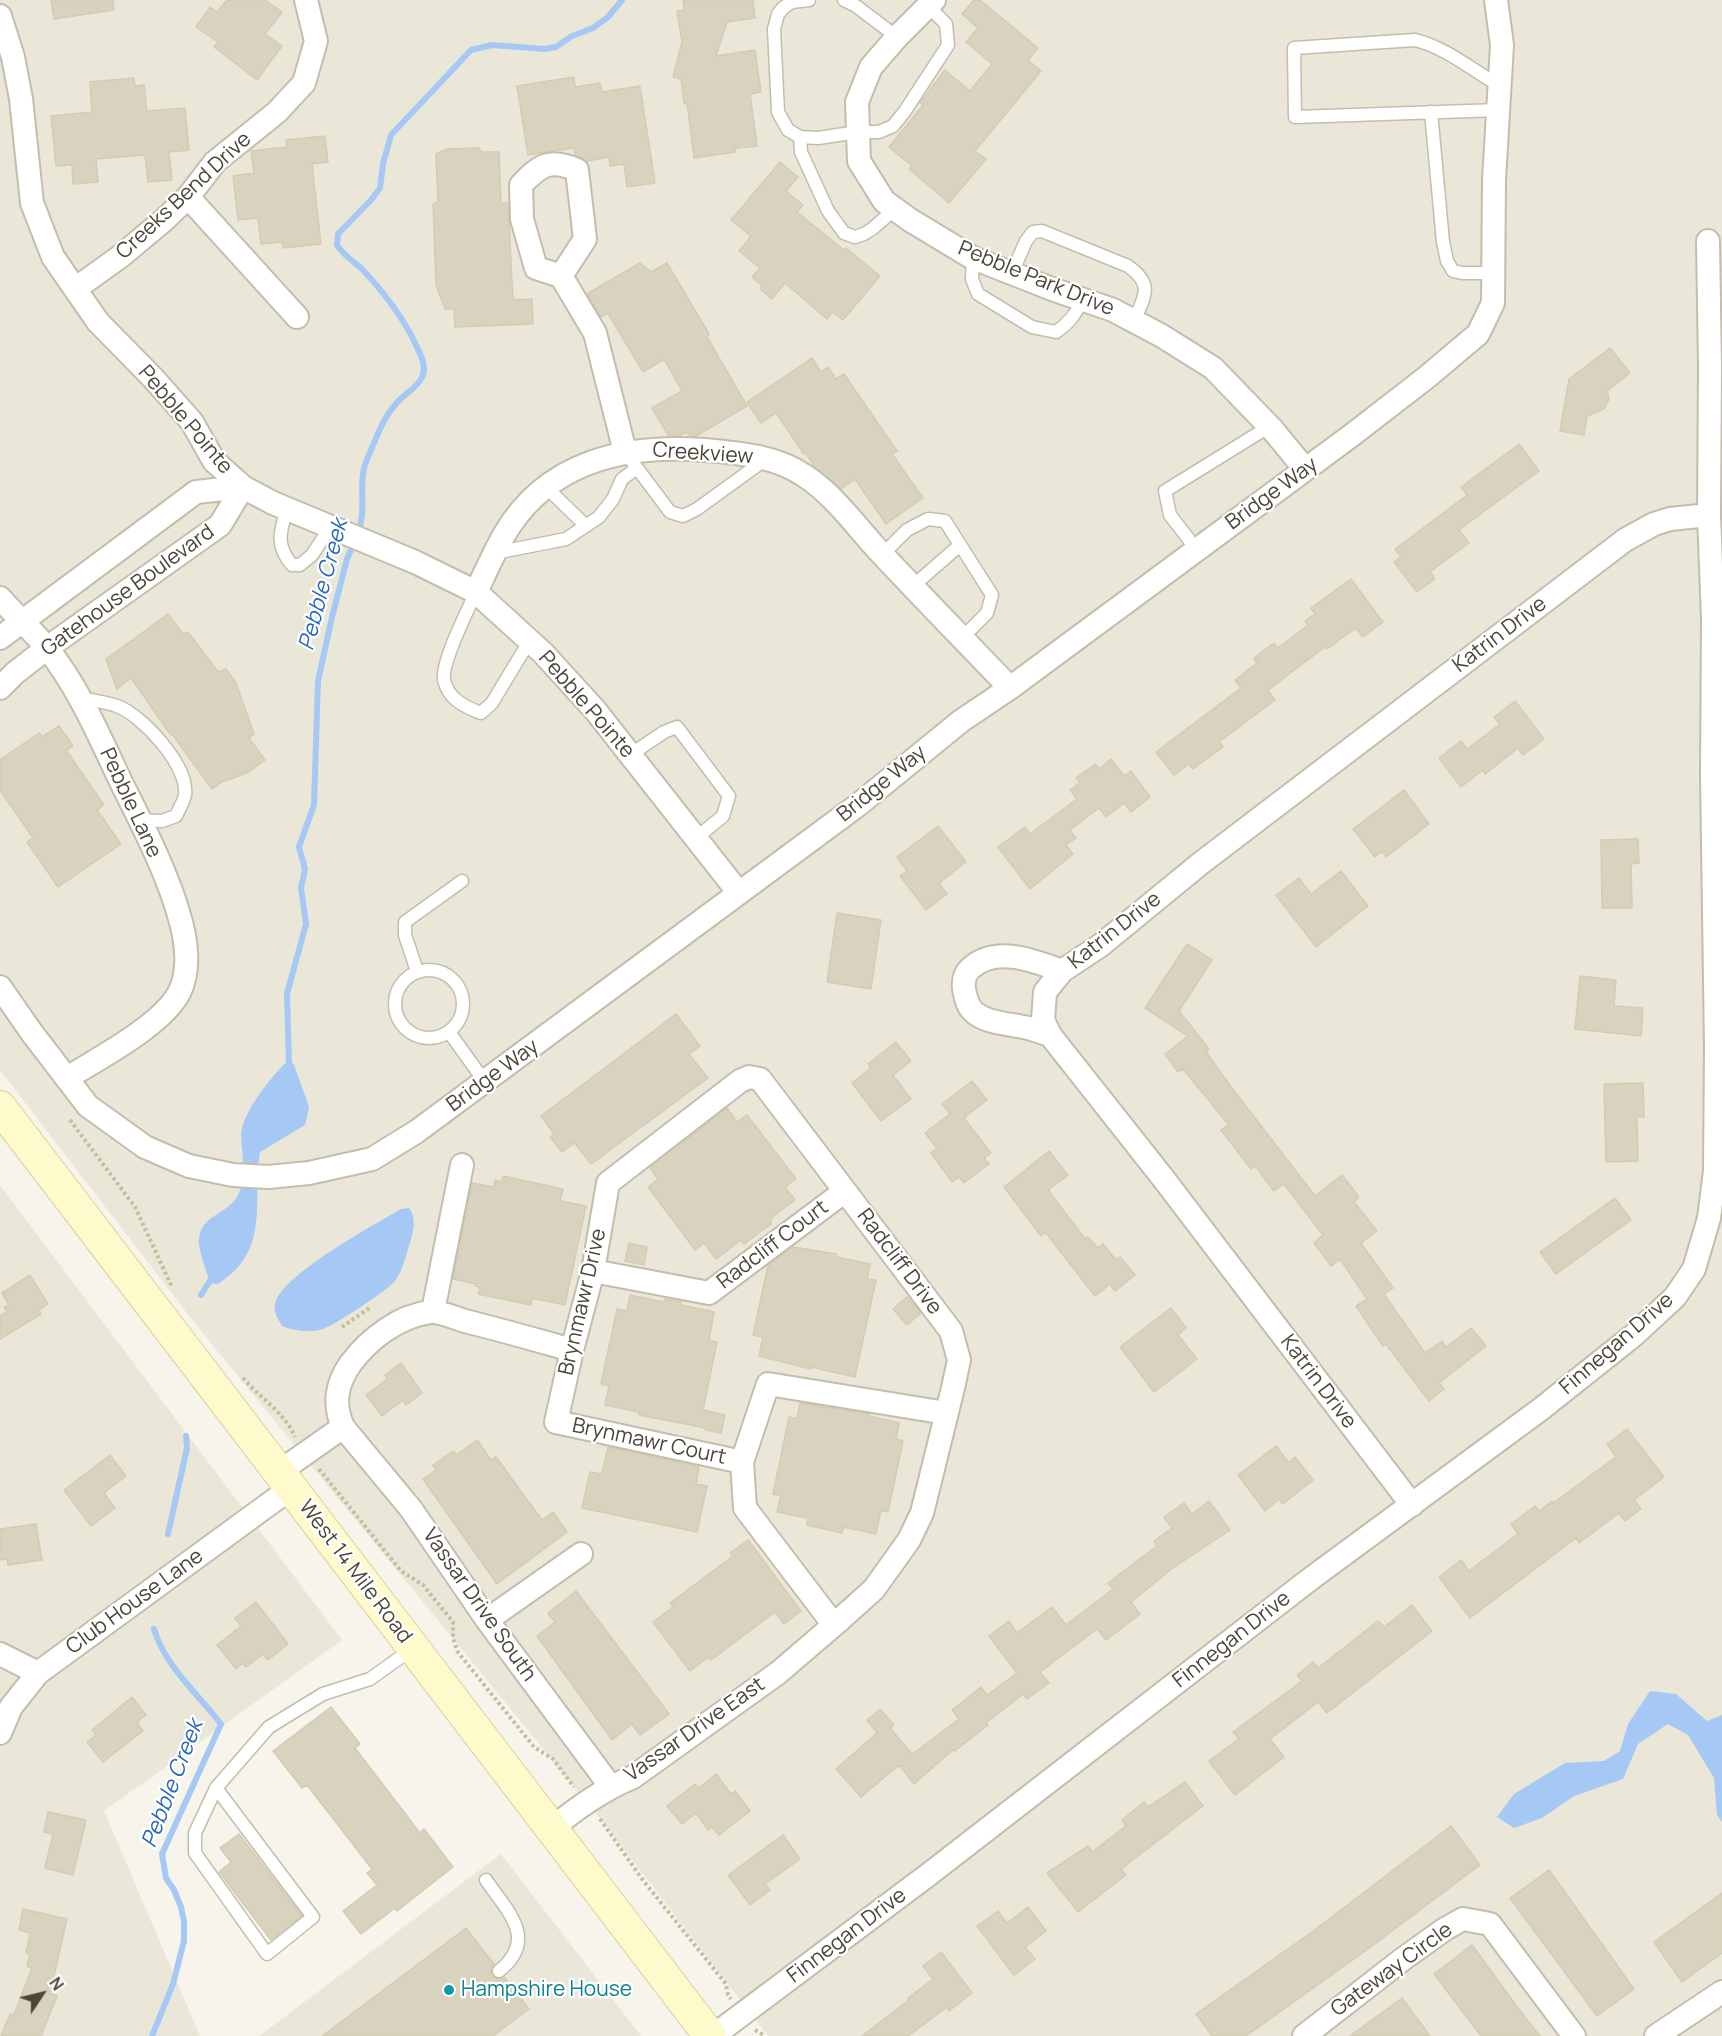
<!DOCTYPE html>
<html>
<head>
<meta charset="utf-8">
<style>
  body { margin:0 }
  #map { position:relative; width:1722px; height:2036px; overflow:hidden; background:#f6f4eb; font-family:Manrope,sans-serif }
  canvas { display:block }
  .north { position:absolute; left:12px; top:1964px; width:60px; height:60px; -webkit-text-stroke:4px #fff; paint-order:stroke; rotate:55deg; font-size:16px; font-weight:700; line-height:24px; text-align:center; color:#4b4638 }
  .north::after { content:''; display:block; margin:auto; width:21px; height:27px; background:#4b4638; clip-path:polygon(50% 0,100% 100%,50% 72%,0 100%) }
</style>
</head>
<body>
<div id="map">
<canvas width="1722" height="2036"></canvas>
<div class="north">N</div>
</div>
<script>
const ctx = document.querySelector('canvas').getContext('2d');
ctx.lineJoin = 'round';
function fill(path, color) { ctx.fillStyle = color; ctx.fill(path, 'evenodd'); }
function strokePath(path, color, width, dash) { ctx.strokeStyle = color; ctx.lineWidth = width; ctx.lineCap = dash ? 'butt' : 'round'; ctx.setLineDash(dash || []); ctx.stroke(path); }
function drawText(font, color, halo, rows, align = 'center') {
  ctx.font = font + ' Manrope,sans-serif'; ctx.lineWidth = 4.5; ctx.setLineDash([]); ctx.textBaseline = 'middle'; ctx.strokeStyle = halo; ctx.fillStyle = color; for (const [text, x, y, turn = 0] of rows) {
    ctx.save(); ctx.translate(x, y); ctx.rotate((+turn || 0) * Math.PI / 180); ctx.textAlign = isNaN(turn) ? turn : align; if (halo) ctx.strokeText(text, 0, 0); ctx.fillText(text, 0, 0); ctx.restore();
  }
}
fill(new Path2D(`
  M0,0H1722V2036H768L603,1822L197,1326L0,1070Z
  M0,1185L342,1640L104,1811L200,2036H0Z
  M501,1854L641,2036H259Z`), '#eae7d8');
fill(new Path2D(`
  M290,1059L294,1065L308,1104L309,1109L305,1125L260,1152C252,1204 271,1250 218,1284L210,1283C207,1273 197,1246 199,1238C202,1214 229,1214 238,1195C247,1176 242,1156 241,1136C240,1115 274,1072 290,1059Z
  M409,1208C416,1217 414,1228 411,1239C407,1252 403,1271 394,1282C383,1293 337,1324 323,1329C311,1333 294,1331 282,1326C278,1319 273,1312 275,1304C281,1275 374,1225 401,1209Z
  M1650,1691L1676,1694L1707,1721L1722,1715V1822L1717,1815L1714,1778L1688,1735L1668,1724L1638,1744L1623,1779L1574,1796L1542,1818L1514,1828L1497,1817L1514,1794L1565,1763L1604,1761L1620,1751L1628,1724Z`), '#a5c8f5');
strokePath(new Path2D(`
  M358,533C368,507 356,482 368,457C376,439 382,420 395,405C402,395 416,389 421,379C428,368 421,356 416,345C402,315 383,291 360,267C352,260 343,255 337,245L338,234L371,200L380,188L383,164L391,135L471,50L492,45L545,49L556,47L572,36L593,28L608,17L622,0
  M289,1066L287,994L306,924L301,888L305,869L299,847L314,805L318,681L332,617L347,559L354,543
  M201,1295L213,1276
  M168,1534L187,1448L186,1436
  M152,2036L173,1984L184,1941V1922L181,1907L174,1890L166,1878L162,1854L221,1724C197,1693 165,1666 154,1629`), '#a5c8f5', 6);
const building = new Path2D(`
  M51,0H113L114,10L54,19Z
  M227,0H265L282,12L265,34L282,46L257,80L214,47L218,42L196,27L210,7L217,12Z
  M683,0H753L755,18L727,22L716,56L755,50L761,92L750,94L757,146L736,148L735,152L694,158L687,103H684L681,79L673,77L682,42L677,11L684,10Z
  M974,0H980L1038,48L1028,60L1041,71L975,151L986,159L949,203L909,169L912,166L889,147L923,105L920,103L945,70L970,91L992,64L966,42L978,28L962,14Z
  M574,77L575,87L600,83L602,92L640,86L655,183L627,187L624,164L610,166L609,157L587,161L575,155L574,148L528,155L517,86Z
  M134,78L135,86L144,85L147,111L185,108L189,150L169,152L172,180L148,182L145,155L96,159L98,182L73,184L72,165L56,166L51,116L92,112L90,82Z
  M325,136L328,162L312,164L321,244L283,248L282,242L261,244L258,218L238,220L233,176L254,173L251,151L287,147L286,140Z
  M479,148L481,152H499L501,203H508L513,300L532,299L533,324L455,327L454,309H445L436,285L433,204L438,202L436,154L447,149Z
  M780,162L798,177L786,191L803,205L797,212L844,250L846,248L880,276L843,320L833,312L827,319L785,283L772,299L760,289L762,286L752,277L760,268L739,251L751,236L731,220Z
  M640,263L651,272L667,263L709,334L707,337L747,406L696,436H691L686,432L679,436H669L652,408L682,391L664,359L643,372L608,313L601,317L587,294Z
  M1610,348L1630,373L1607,391L1609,399L1604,409L1587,416L1584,435L1560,431L1569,379Z
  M812,358L821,372L828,367L836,379L844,374L897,451L892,454L923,498L886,524L855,479L841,489L815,467L806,453L804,454L776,413L761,423L747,402Z
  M1519,444L1539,471L1459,530L1469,543L1430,572L1435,579L1417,592L1394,562L1401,557L1395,549L1467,495L1461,487Z
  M1351,579L1383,622L1363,637L1356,628L1327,649L1325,647L1268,690L1275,700L1219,742L1223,747L1193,769L1189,764L1174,775L1156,752L1241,688L1235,680L1257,663L1254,658L1274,643L1278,648L1308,625L1305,621L1315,614L1311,608Z
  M168,614L183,634L188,632L218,672L226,669L236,683L254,734L249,738L265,760L249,772L222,782L212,789L172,734L171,735L131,678L117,689L106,659Z
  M1515,701L1544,739L1523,755L1518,748L1485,774L1483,770L1461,787L1439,758L1461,741L1467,749L1500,724L1494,717Z
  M59,726L73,746L66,750L104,805L97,810L121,844L58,887L27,842L33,838L0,790V760L39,733L42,737Z
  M1111,759L1124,776L1131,771L1150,797L1131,812L1124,803L1106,817L1099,808L1070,830L1076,838L1066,845L1073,854L1030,889L998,847L1025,827L1030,834L1077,799L1070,790L1080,783L1076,778L1095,764L1099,769Z
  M1404,790L1429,824L1386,857L1382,851L1375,857L1353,829Z
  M938,826L966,862L939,883L947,894L926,910L900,876L907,871L897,857Z
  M1638,839L1639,863L1631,864L1632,908H1602L1601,840Z
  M1341,871L1368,906L1316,947L1276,895L1299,878L1311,894Z
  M837,913L881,920L871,989L827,982Z
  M1187,944L1212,960L1179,1011L1209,1049L1206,1052L1232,1088L1315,1196L1342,1175L1359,1197L1354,1202L1377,1231L1361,1243L1393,1288L1384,1294L1425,1353L1442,1341L1446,1347L1471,1328L1486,1346L1439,1383L1444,1389L1429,1401L1386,1344L1383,1346L1356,1306L1367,1299L1340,1259L1331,1266L1314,1243L1323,1235L1284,1184L1274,1191L1255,1166L1251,1169L1221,1130L1229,1125L1183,1069L1178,1072L1165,1054L1188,1036L1145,1008Z
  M1580,976L1616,980L1614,1006L1643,1008L1641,1036L1575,1029Z
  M676,1014L700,1046L689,1054L708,1078L591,1164L573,1141V1144L562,1152L550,1137L554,1134L541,1116Z
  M896,1042L911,1061L893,1075L911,1099L881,1121L852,1083L871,1068L868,1064Z
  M972,1081L987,1100L964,1118L991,1153L984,1158L989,1164L964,1183L959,1177L952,1182L931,1153L937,1148L925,1133L950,1114L942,1104Z
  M1643,1083L1644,1117H1637L1638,1161L1606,1162L1604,1084Z
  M727,1108L737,1122L747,1115L796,1179L785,1187L795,1200L771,1218V1224L744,1244L741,1240L716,1259L704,1243L695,1250L648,1187L658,1179L650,1168Z
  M1049,1151L1068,1175L1048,1190L1085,1239L1088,1237L1098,1248L1103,1244L1116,1260L1120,1257L1135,1275L1115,1291L1110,1284L1095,1296L1045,1232L1041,1236L1004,1187Z
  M503,1176L563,1189L560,1201L586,1206L565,1305L532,1298L531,1305L478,1294L480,1287L475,1286V1284L453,1279L472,1183L494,1187L495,1180L502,1182Z
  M1615,1198L1631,1220L1556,1274L1540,1252Z
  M629,1243L647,1247L644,1265L625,1261Z
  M793,1247L836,1254V1257L870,1264L867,1279L876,1280L855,1377L811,1367V1369L759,1356L763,1337L753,1335L768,1266Z
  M30,1275L48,1304L39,1310L41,1314L0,1339V1316L7,1312L4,1307L9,1305L2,1293Z
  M630,1295L664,1302L665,1299L681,1302V1305L714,1312L709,1340L717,1342L703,1410L725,1415L721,1433L705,1430L706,1428L639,1415V1412L605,1405L609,1386L601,1384L617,1309L627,1311Z
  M907,1297L921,1313L907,1325L893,1309Z
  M1171,1308L1186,1328L1178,1335L1197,1359L1154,1392L1120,1347Z
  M401,1363L422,1393L406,1405L403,1400L382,1416L366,1395L387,1379L385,1375Z
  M800,1403L869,1414V1416L899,1423L896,1439L903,1441L888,1512L881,1510L876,1534L844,1527L842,1533L807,1525L808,1518L777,1512L781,1496L773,1494L789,1417L797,1419Z
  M1627,1429L1664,1477L1634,1500L1641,1509L1625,1521L1619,1513L1579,1543L1576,1538L1470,1618L1439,1577L1461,1560L1469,1571L1518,1534L1511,1524L1535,1506L1539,1511L1552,1501L1553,1503L1616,1457L1607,1444Z
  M477,1440L491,1460L496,1457L542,1520L553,1512L567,1532L497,1584L423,1479L436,1470L433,1465L453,1451L456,1455Z
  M1276,1446L1289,1463L1295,1457L1313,1480L1283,1504L1279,1499L1265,1511L1238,1475Z
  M608,1447L699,1467L696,1484L707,1486L697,1532L582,1508L590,1472L602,1474Z
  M110,1455L126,1476L104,1493L115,1508L91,1526L64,1490Z
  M1209,1501L1230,1530L1173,1568L1131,1602L1140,1614L1106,1640L1097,1629L1040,1672L1049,1683L1027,1699L1023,1694L986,1723L988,1725L955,1751L953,1750L914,1784L899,1765L861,1797L836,1769L877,1733L867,1720L880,1709L894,1725L890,1728L912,1754L918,1750L959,1719L952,1710L981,1687L987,1695L1017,1673L989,1636L1009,1621L1017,1633L1052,1607L1066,1625L1113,1589L1108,1583L1157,1546L1154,1541L1172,1528L1164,1517L1184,1503L1192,1514Z
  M36,1524L42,1560L8,1565L7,1559L0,1560V1529Z
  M748,1540L801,1611L784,1624L775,1612L711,1660L709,1657L690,1671L653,1622L673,1607L670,1603L733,1556L730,1553Z
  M576,1591L669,1714L640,1735L632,1724L612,1740L537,1636L555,1622L548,1613Z
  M256,1602L288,1644L268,1660L263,1654L246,1667L243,1663L236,1669L217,1645L241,1626L235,1618Z
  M1412,1605L1432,1631L1327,1713L1318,1702L1270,1739L1284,1757L1235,1795L1209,1761L1239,1739L1233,1732L1302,1681L1297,1675L1313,1662L1318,1668L1378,1621L1384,1627Z
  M132,1697L146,1715L137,1722L143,1731L103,1762L87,1742L96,1735L92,1730Z
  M331,1707L360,1744L355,1748L420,1833L424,1829L453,1867L397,1911L395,1908L361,1934L343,1911L377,1885L367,1873L372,1869L307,1785L302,1788L273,1751Z
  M716,1774L731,1794L735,1791L750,1811L719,1835L712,1827L708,1830L696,1813L682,1824L667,1806L695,1784L699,1788Z
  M1185,1782L1203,1806L1121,1869L1126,1875L1078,1912L1047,1873L1088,1846L1092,1852L1126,1826L1122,1820L1144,1802L1148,1807Z
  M48,1812L86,1820L73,1875L45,1868L53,1834L44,1832Z
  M1451,1826L1480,1865L1364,1952L1246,2036H1212L1196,2014L1312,1932Z
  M239,1834L302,1916L271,1940L219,1872L231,1862L220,1848Z
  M783,1835L800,1859L765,1884L770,1890L750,1905L728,1875Z
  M1549,1870L1634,1989L1597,2016L1510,1898Z
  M1722,1893V1953L1682,1982L1654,1942Z
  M1028,1907L1046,1931L1025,1947L1035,1959L1014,1975L977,1926L998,1911L1007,1923Z
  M23,1909L67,1919L50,1993L57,1996L41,2036H1L10,2014L14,2015L32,1968L27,1966L30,1954L26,1953L30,1933L19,1930Z
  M466,1928L494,1964L491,1969L493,1976L497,1979L504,1977L529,2009L493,2036H322Z
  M1472,1945L1521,2012L1540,2036H1481L1434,1974Z
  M941,1952L972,1993L949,2011L947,2007L908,2036H862L909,2000L908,1998L933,1979L923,1966Z
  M1402,1998L1430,2036H1350Z`);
fill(building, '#d9d2bf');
strokePath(building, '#d4ccb2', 1.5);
const lane = new Path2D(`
  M809,0L792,2L784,7L778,14L774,29L778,112L788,130L800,137L818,138L858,132H879L893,126L905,111L948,45L946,24L928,6
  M844,0L856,6L897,37
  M1499,110L1295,117L1294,48L1415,40C1447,48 1472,70 1500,86
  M1431,112L1443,242L1447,261L1453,271L1462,273H1493
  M800,137L801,152L828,211L844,233L855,237L864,234L872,229L895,209
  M973,258L972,279L978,294L1032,327L1056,332C1069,323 1076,314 1082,300
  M1012,273L1026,241L1033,232L1042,231L1128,266C1154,285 1145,295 1134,321
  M625,452L670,512L683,516L697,509L766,459
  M546,487L586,526
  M287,508C280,532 275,545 292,565H300L312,555L331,526
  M1197,550L1170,515L1165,491L1270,426
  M495,553L566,539L599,517L613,499L622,479L637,468
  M882,555L907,530L928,519L945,521L992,595L987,613L962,638
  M913,586L960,545
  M476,592C468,610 441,662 444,680C448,699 465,707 481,713L492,703L530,640
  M80,698C92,700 105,702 117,706C142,715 189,766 185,795C184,801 179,809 176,816L162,821L139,820
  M630,755L664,732L677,727L729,796L723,816L695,839
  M395 1004a34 34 0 1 1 68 0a34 34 0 1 1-68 0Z
  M417,971L405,935V922L462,881
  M449,1032L485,1082
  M216,1788L195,1833V1853L267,1954L313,1917L216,1788L269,1727L323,1694L370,1679L412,1649
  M486,1880C507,1911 539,1939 499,1971`);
const street = new Path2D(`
  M934,0L897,37L871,67L857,102L859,161L884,201L910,220L973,258L1052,289L1113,310L1162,336L1213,368L1272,429L1305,469
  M0,16L13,57L21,99L32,203L53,257L98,322L153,378L192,422L214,461L243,487L273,503L415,562L476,592L543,653L595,710L739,893
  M188,197L297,317
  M561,276L536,268L522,219L521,185C540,165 550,158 577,170L585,239L561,276L595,333L625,452
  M75,289L121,256L164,220L188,197L215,162L277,112L304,83L316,41L306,0
  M476,592C485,573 494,553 504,535C547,461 626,444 705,450C739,453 776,456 805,476C834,495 855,525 878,550C922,597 966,642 1010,688
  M0,598C15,615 33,631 47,648C79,688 100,738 122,784C144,828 168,874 181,922C187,945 190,971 179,993C161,1026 99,1058 67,1078
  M0,638L196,492L243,487L220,525L47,648L15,673L0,688
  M0,987L32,1033L88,1106L145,1147L189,1166L233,1175L268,1177L309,1173L372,1159L416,1132L858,805L961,721L1010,688L1352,435L1427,377L1478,334L1493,303L1494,180L1502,45L1496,0
  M1050,1035C1043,1033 1036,1030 1028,1028C1012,1024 989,1024 975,1013C967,1007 966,998 964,989C963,981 965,973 971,968C996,945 1035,961 1062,971
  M593,1271L709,1293L845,1191
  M433,1311L462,1165
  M343,1427L411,1509L487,1620L611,1787
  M279,1472L343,1427C333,1404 336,1384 351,1363C369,1339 399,1316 430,1312C440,1311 455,1318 465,1321C501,1330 536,1340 572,1350
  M1412,1505L1163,1178L1050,1035L1043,1020L1045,992L1062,971L1101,945L1201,863L1625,540L1654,524L1670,519L1709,515
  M487,1620L581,1554
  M834,1625L745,1508L742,1462L768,1384L946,1413
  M0,1654L38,1673
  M0,1733L11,1707L38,1673L291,1488
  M551,1829C577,1808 602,1790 633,1777L778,1673L834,1625L874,1589L909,1540L922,1513L953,1388L959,1360L951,1331L760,1079L749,1077L740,1081L608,1183L593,1271L572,1350L556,1422L742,1462
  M713,2036L928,1875L1309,1580L1541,1409L1634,1335L1675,1297L1694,1269L1709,1218L1715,1171L1716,1047L1712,775L1713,619L1709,515L1710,368L1708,241
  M1304,2036L1403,1959L1445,1929L1463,1919L1490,1924L1574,2036
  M1656,2036L1722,1992`);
const secondary = new Path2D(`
  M0,1107L710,2036`);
strokePath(lane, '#c3beac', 15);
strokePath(street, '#c3beac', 26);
strokePath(secondary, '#d9d198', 34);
strokePath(new Path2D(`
  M70,1120L135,1207L172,1287
  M342,1327L371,1307
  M243,1378C259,1397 286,1414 295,1437
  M319,1469L401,1571L423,1585L453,1622V1638L457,1651L534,1747L553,1759L574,1787
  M600,1819L642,1879L726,1984L728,1995L731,1999
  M755,2030L765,2036`), '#c5bd9d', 4, [3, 3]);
strokePath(lane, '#fff', 12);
strokePath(street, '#fff', 22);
strokePath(secondary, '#fffacc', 32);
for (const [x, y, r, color] of [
  [449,1990,6,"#0f9aa8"]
]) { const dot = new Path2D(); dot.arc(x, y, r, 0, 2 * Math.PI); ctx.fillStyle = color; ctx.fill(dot); strokePath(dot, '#fff', 2); }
drawText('21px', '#4b4638', '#fff', [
  ["Creeks Bend Drive",184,196,-43],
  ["Pebble Park Drive",1036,279,22],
  ["Pebble Pointe",185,420,50],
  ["Creekview",703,454,4],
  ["Bridge Way",1272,494,-36],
  ["Gatehouse Boulevard",128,591,-36],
  ["Katrin Drive",1500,635,-37],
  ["Pebble Pointe",586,705,49],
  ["Bridge Way",882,784,-39],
  ["Pebble Lane",130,803,65],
  ["Katrin Drive",1115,931,-38],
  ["Bridge Way",493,1076,-36],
  ["Radcliff Court",773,1245,-37],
  ["Radcliff Drive",899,1262,53],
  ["Brynmawr Drive",583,1302,-77],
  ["Finnegan Drive",1617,1344,-41],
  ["Katrin Drive",1318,1382,53],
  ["Brynmawr Court",649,1442,12],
  ["West 14 Mile Road",355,1572,53],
  ["Club House Lane",135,1602,-36],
  ["Vassar Drive South",479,1605,55],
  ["Finnegan Drive",1232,1640,-38],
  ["Vassar Drive East",695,1730,-35],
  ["Finnegan Drive",847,1936,-37],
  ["Gateway Circle",1392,1970,-36]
]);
drawText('21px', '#0d838f', '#fff', [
  ["Hampshire House",461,1990]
], 'left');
drawText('italic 22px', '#2869bf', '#fff', [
  ["Pebble Creek",324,585,-75],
  ["Pebble Creek",173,1784,-69]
]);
</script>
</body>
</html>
